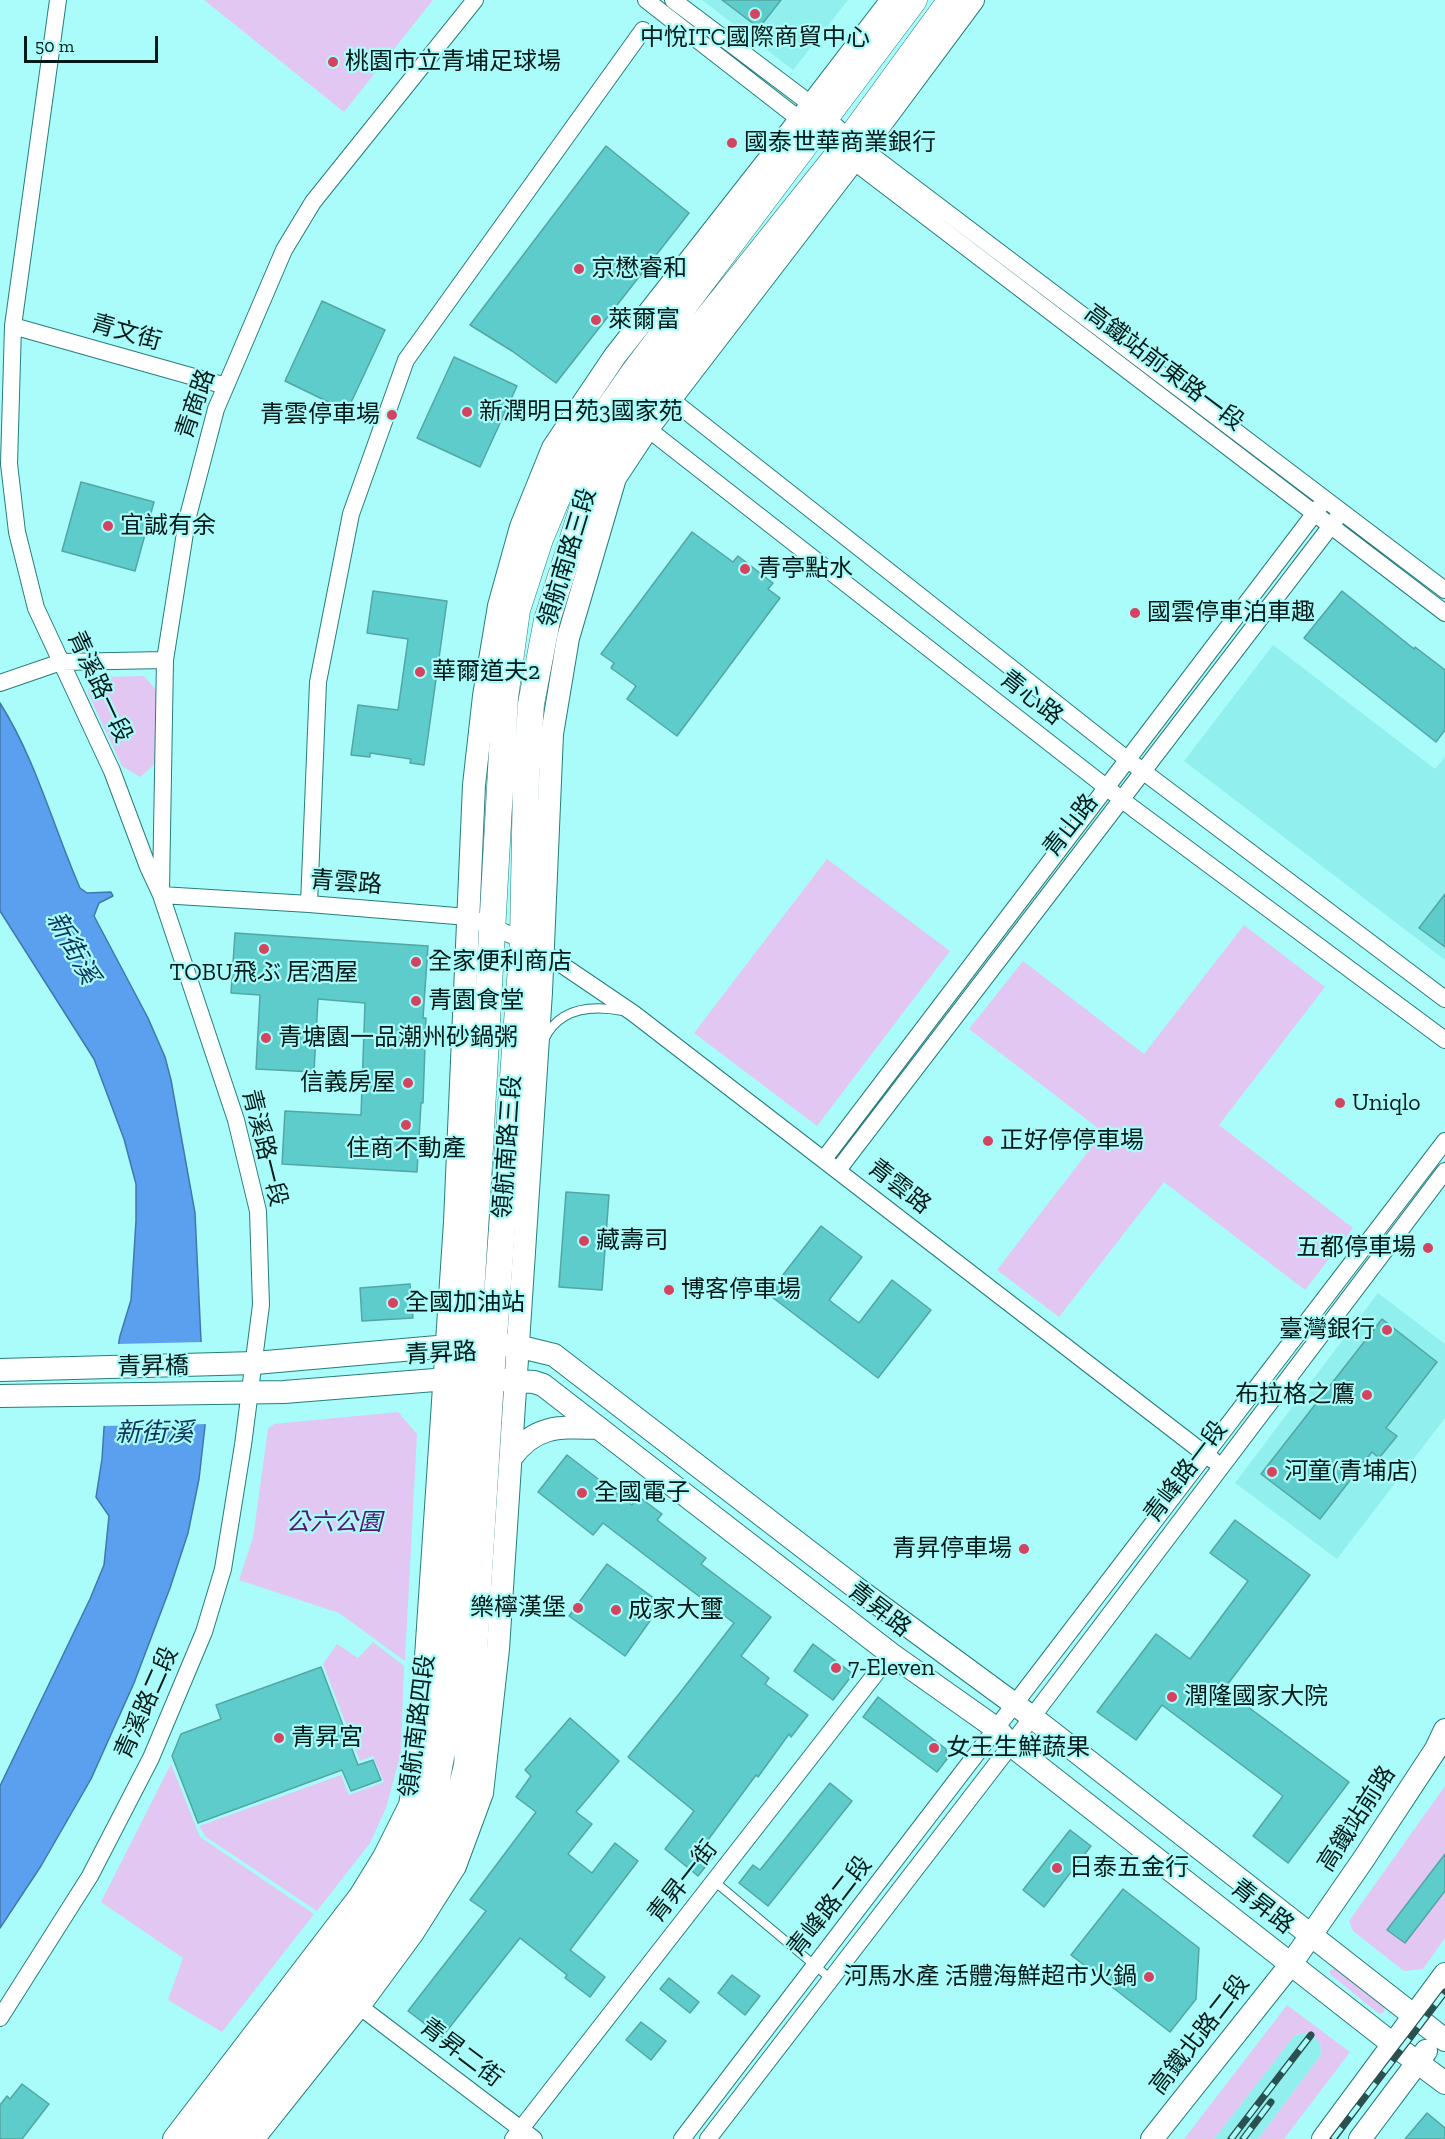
<!DOCTYPE html>
<html>
<head>
<meta charset="utf-8">
<style>
  body { margin:0 }
  #map { position:relative; width:1445px; height:2139px; overflow:hidden; background:#a9fcf9; font-family:"Zilla Slab",serif }
  canvas { display:block }
  .scale { position:absolute; left:24px; top:36px; width:134px; height:27px; box-sizing:border-box; border:3px solid #021b1a; border-top:0; padding-left:8px; font-size:18px; line-height:21px; white-space:nowrap; color:#021b1a; -webkit-text-stroke:4px #a9fcf9; paint-order:stroke }
</style>
</head>
<body>
<div id="map">
<canvas width="1445" height="2139"></canvas>
<div class="scale">50 m</div>
</div>
<script>
const ctx = document.querySelector('canvas').getContext('2d');
ctx.lineJoin = 'round';
function fill(path, color) { ctx.fillStyle = color; ctx.fill(path, 'evenodd'); }
function strokePath(path, color, width, dash) { ctx.strokeStyle = color; ctx.lineWidth = width; ctx.lineCap = dash ? 'butt' : 'round'; ctx.setLineDash(dash || []); ctx.stroke(path); }
function drawText(font, color, halo, rows, align = 'center') {
  ctx.font = font + ' "Zilla Slab","Noto Sans TC","Noto Sans JP",serif'; ctx.lineWidth = 4.5; ctx.setLineDash([]); ctx.textBaseline = 'middle'; ctx.strokeStyle = halo; ctx.fillStyle = color; for (const [text, x, y, turn = 0] of rows) {
    ctx.save(); ctx.translate(x, y); ctx.rotate((+turn || 0) * Math.PI / 180); ctx.textAlign = isNaN(turn) ? turn : align; if (halo) ctx.strokeText(text, 0, 0); ctx.fillText(text, 0, 0); ctx.restore();
  }
}
fill(new Path2D(`
  M702,0H848L793,70Z
  M1273,645L1435,769L1445,757V960L1184,761Z
  M1378,1293L1445,1344V1418L1337,1559L1235,1483Z
  M1308,2033L1320,2042L1321,2055L1258,2139H1214L1295,2035Z`), '#91f0ed');
fill(new Path2D(`
  M204,0H433L344,112Z
  M144,676L157,691L156,763L140,777L122,766L87,691L100,677Z
  M827,859L950,951L817,1126L694,1033Z
  M1244,925L1325,987L1219,1125L1353,1228L1305,1290L1164,1182L1059,1317L997,1270L1103,1132L969,1029L1023,961L1144,1054Z
  M398,1412L417,1434L405,1661L339,1613L239,1580L253,1538L268,1429L274,1424Z
  M373,1642L404,1666L401,1753L386,1808L370,1843L317,1911L206,1837L199,1826L341,1775L349,1795L384,1782L373,1756L360,1761L323,1664L337,1644L358,1658Z
  M171,1764L200,1837L314,1914L222,2032L168,2000L183,1958L101,1902Z
  M1445,1786V1938L1423,1969L1404,1971L1353,1931L1349,1921Z
  M1335,1969L1384,2007L1385,2010L1383,2013L1379,2014L1330,1974V1970Z
  M1287,2005L1350,2052L1284,2139H1258L1321,2055L1320,2042L1308,2033L1295,2035L1214,2139H1184Z`), '#e3c7f3');
const water = new Path2D(`
  M0,703C36,760 53,826 80,888L87,893L111,892L113,896L99,903L94,916L148,1018L165,1057L171,1080L195,1213L205,1426L199,1479L188,1533L170,1588L134,1683L91,1779L41,1866L0,1928V1786L90,1599L104,1565L109,1516L96,1497L102,1459L104,1428L120,1336L131,1300L136,1221V1184L124,1139L94,1059L0,911Z`);
fill(water, '#5ba0ee');
strokePath(water, '#4078ae', 1.5);
fill(new Path2D(`
  M204,1342L208,1424L101,1426L116,1344Z`), '#a9fcf9');
const building = new Path2D(`
  M722,0H781L759,28Z
  M606,146L689,213L556,383L512,351L470,325Z
  M322,301L385,330L347,411L285,381Z
  M454,357L517,386L480,467L417,438Z
  M81,482L154,502L135,571L62,551Z
  M692,532L733,562L738,556L773,583L768,589L780,598L677,736L627,699L636,686L611,668L614,663L601,654Z
  M373,591L447,601L424,765L410,763L411,759L370,753V757L351,755L358,705L398,710L408,639L367,633Z
  M1342,591L1414,649L1415,647L1445,670V730L1436,742L1304,638Z
  M1445,894V947L1419,928Z
  M235,933L428,946L423,1018H426L423,1103H421L417,1172L282,1164L285,1111L361,1115L365,1003L318,999L314,1072L256,1069L260,995L231,993Z
  M566,1192L609,1195L602,1290L559,1287Z
  M821,1226L862,1257L829,1300L859,1323L892,1280L931,1310L878,1378L768,1294Z
  M410,1284L413,1318L362,1321L360,1288Z
  M1382,1319L1437,1362L1386,1428L1397,1436L1379,1458L1372,1452L1320,1519L1261,1474Z
  M567,1455L632,1505L638,1496L662,1514L657,1520L706,1558L701,1564L771,1617L741,1656L769,1678L765,1684L808,1715L791,1737L789,1734L758,1777L756,1775L702,1848L713,1857L698,1876L665,1849L694,1811L628,1757L679,1694L734,1623L603,1523L593,1535L538,1492Z
  M1235,1520L1310,1575L1224,1689L1349,1782L1288,1863L1253,1836L1283,1796L1162,1705L1136,1740L1097,1712L1156,1634L1190,1659L1248,1581L1210,1553Z
  M607,1564L662,1604L625,1656L569,1616Z
  M813,1644L853,1674L833,1700L794,1671Z
  M321,1667L358,1765L373,1760L381,1780L351,1791L342,1770L198,1823L172,1756L181,1734L221,1719L216,1705Z
  M878,1697L946,1749L947,1759L937,1772L863,1717Z
  M570,1718L619,1761L576,1812L592,1824L568,1854L592,1873L615,1843L638,1861L570,1950L605,1977L590,1997L565,1978L567,1975L520,1938L442,2037L408,2011L486,1911L470,1900L536,1812L516,1797L531,1776L525,1770Z
  M830,1783L852,1801L768,1906L739,1883L753,1865L760,1870Z
  M1070,1830L1091,1846L1044,1907L1023,1890Z
  M1445,1854V1891L1405,1943L1387,1930Z
  M1123,1889L1199,1948L1196,1999L1170,2032L1071,1955Z
  M732,1975L760,1996L745,2015L718,1993Z
  M669,1978L699,2002L690,2013L660,1989Z
  M641,2022L666,2041L651,2060L626,2040Z
  M22,2084L49,2104L22,2139H0V2105L7,2096L10,2099Z
  M1427,2113L1445,2128V2139H1405Z`);
fill(building, '#5dccca');
strokePath(building, '#53a6a4', 1.5);
const lane = new Path2D(`
  M544,1040C559,1007 592,1005 623,1011
  M714,1881L831,1979`);
const street = new Path2D(`
  M646,0L853,161L1445,613
  M673,0L812,105L850,139L1445,590
  M13,326L226,386
  M663,393L1128,760L1445,999
  M639,422L1134,809L1445,1040
  M0,683L61,662L165,660
  M161,889L165,660L187,520L216,409L284,250L313,202L475,0
  M161,895L309,904L468,917L523,940
  M309,904L318,682L351,514L406,360L643,30
  M543,952L633,1013L1214,1461
  M824,1159L1321,505
  M838,1170L1337,518
  M359,2006L534,2139
  M0,2018L90,1876L151,1758L204,1632L223,1569L243,1445L261,1305L258,1211L236,1120L161,895L148,867L112,771L36,608L17,532L9,464L13,326L58,0
  M513,2139L891,1654
  M682,2139L1445,1141
  M708,2139L1011,1745L1445,1171`);
const secondary = new Path2D(`
  M505,1345L517,1346L554,1355L855,1587L1032,1717L1445,2040
  M0,1370L255,1363L460,1345
  M502,1380L534,1382L543,1385L891,1654L997,1729L1011,1745L1025,1756L1394,2045L1445,2083
  M0,1396L284,1392L460,1378
  M511,1458C535,1424 561,1427 599,1428
  M174,2139L360,1896L384,1857L410,1805L420,1747L455,1222L474,785L484,696L499,606L521,527L553,448L615,356L800,120L892,0
  M253,2139L359,2006L412,1934L455,1866L482,1793L498,1649L541,992L552,734L568,638L615,478L648,428L863,148L973,0
  M1152,2139L1291,1964L1363,1860L1436,1749L1445,1730
  M1323,2139L1445,1974
  M1360,2139L1426,2051`);
const primary = new Path2D(`
  M199,2139L377,1910L402,1870L431,1810L443,1746L479,1165L505,698L517,610L540,539L574,458L635,371L914,0
  M228,2139L396,1926L423,1883L454,1816L467,1766L491,1379L523,940L526,781L531,704L547,620L595,469L630,415L841,151L951,0`);
strokePath(lane, '#267e7c', 10);
strokePath(street, '#267e7c', 18);
strokePath(secondary, '#267e7c', 24);
strokePath(primary, '#267e7c', 27);
strokePath(lane, '#fff', 8);
strokePath(street, '#fff', 16);
strokePath(secondary, '#fff', 22);
strokePath(primary, '#fff', 26);
const rail = new Path2D(`
  M1231,2139L1311,2035
  M1243,2139L1271,2102
  M1333,2139L1445,1992`);
strokePath(rail, '#2a5150', 7);
strokePath(rail, '#a9fcf9', 4.5, [14]);
for (const [x, y, r, color] of [
  [755,14,6,"#d44360"],
  [333,62,6,"#d44360"],
  [732,143,6,"#d44360"],
  [579,269,6,"#d44360"],
  [596,320,6,"#d44360"],
  [467,412,6,"#d44360"],
  [392,415,6,"#d44360"],
  [108,526,6,"#d44360"],
  [745,569,6,"#d44360"],
  [1135,613,6,"#d44360"],
  [420,672,6,"#d44360"],
  [264,949,6,"#d44360"],
  [416,962,6,"#d44360"],
  [416,1001,6,"#d44360"],
  [266,1038,6,"#d44360"],
  [408,1083,6,"#d44360"],
  [1340,1103,6,"#d44360"],
  [406,1125,6,"#d44360"],
  [988,1141,6,"#d44360"],
  [584,1241,6,"#d44360"],
  [1428,1248,6,"#d44360"],
  [669,1290,6,"#d44360"],
  [393,1303,6,"#d44360"],
  [1387,1330,6,"#d44360"],
  [1367,1395,6,"#d44360"],
  [1272,1472,6,"#d44360"],
  [582,1493,6,"#d44360"],
  [1024,1549,6,"#d44360"],
  [578,1608,6,"#d44360"],
  [616,1610,6,"#d44360"],
  [836,1668,6,"#d44360"],
  [1172,1697,6,"#d44360"],
  [279,1738,6,"#d44360"],
  [934,1748,6,"#d44360"],
  [1057,1868,6,"#d44360"],
  [1149,1977,6,"#d44360"]
]) { const dot = new Path2D(); dot.arc(x, y, r, 0, 2 * Math.PI); ctx.fillStyle = color; ctx.fill(dot); strokePath(dot, '#a9fcf9', 2); }
drawText('24px', '#021b1a', '#a9fcf9', [
  ["中悅ITC國際商貿中心",755,38,"center"],
  ["桃園市立青埔足球場",345,62],
  ["國泰世華商業銀行",744,143],
  ["京懋睿和",591,269],
  ["萊爾富",608,320],
  ["新潤明日苑3國家苑",479,412],
  ["青雲停車場",380,415,"right"],
  ["宜誠有余",120,526],
  ["青亭點水",757,569],
  ["國雲停車泊車趣",1147,613],
  ["華爾道夫2",432,672],
  ["全家便利商店",428,962],
  ["TOBU飛ぶ 居酒屋",264,973,"center"],
  ["青園食堂",428,1001],
  ["青塘園一品潮州砂鍋粥",278,1038],
  ["信義房屋",396,1083,"right"],
  ["Uniqlo",1352,1103],
  ["正好停停車場",1000,1141],
  ["住商不動產",406,1149,"center"],
  ["藏壽司",596,1241],
  ["五都停車場",1416,1248,"right"],
  ["博客停車場",681,1290],
  ["全國加油站",405,1303],
  ["臺灣銀行",1375,1330,"right"],
  ["布拉格之鷹",1355,1395,"right"],
  ["河童(青埔店)",1284,1472],
  ["全國電子",594,1493],
  ["青昇停車場",1012,1549,"right"],
  ["樂檸漢堡",566,1608,"right"],
  ["成家大璽",628,1610],
  ["7-Eleven",848,1668],
  ["潤隆國家大院",1184,1697],
  ["青昇宮",291,1738],
  ["女王生鮮蔬果",946,1748],
  ["日泰五金行",1069,1868],
  ["河馬水產 活體海鮮超市火鍋",1137,1977,"right"]
], 'left');
drawText('24px', '#021b1a', '#a9fcf9', [
  ["青文街",126,333,16],
  ["高鐵站前東路一段",1164,368,37],
  ["青商路",196,404,-71],
  ["領航南路三段",568,558,-73],
  ["青溪路一段",99,687,65],
  ["青心路",1031,698,38],
  ["青山路",1071,826,-52],
  ["青雲路",346,883,4],
  ["領航南路三段",508,1147,-86],
  ["青溪路一段",264,1148,76],
  ["青雲路",899,1187,38],
  ["青昇路",441,1354,-3],
  ["青昇橋",153,1367,-1],
  ["青峰路一段",1186,1472,-53],
  ["青昇路",879,1610,38],
  ["青溪路二段",147,1703,-66],
  ["領航南路四段",418,1726,-83],
  ["高鐵站前路",1357,1819,-57],
  ["青昇一街",683,1882,-52],
  ["青峰路二段",830,1907,-52],
  ["青昇路",1262,1907,38],
  ["高鐵北路二段",1200,2035,-52],
  ["青昇二街",461,2053,37]
]);
drawText('italic 24px', '#591276', '#a9fcf9', [
  ["公六公園",334,1523]
]);
drawText('italic 26px', '#0f3359', '#a9fcf9', [
  ["新街溪",72,948,61],
  ["新街溪",154,1434]
]);
</script>
</body>
</html>
